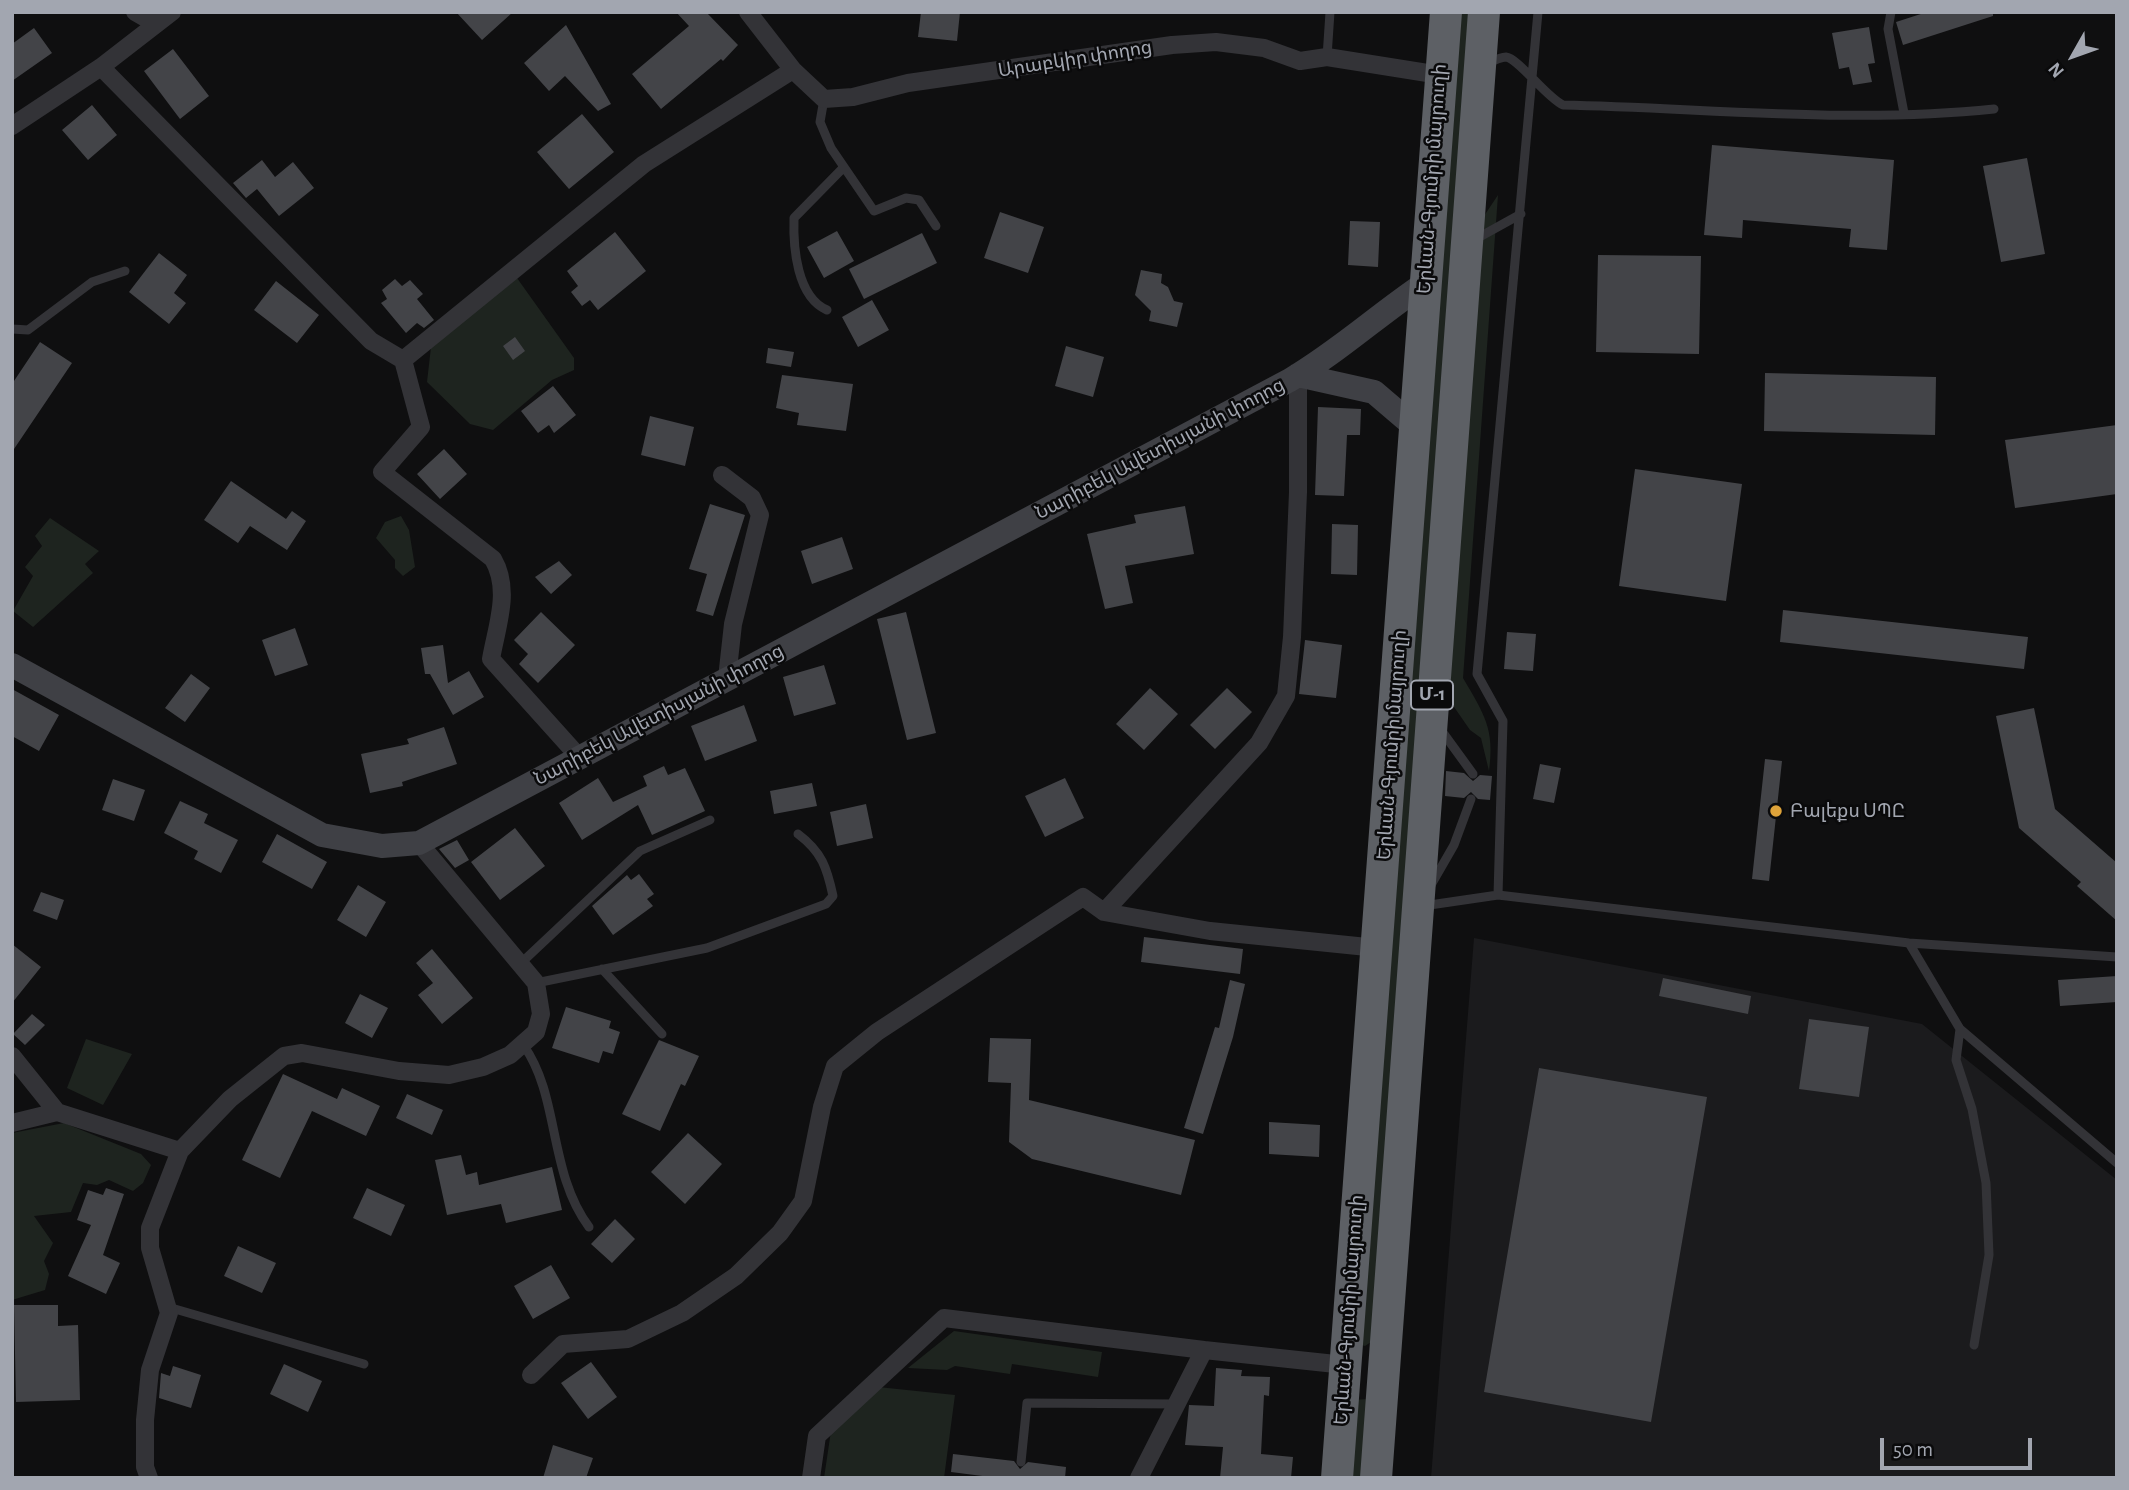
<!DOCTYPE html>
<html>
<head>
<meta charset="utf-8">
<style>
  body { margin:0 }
  #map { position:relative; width:2129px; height:1490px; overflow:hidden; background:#0f0f10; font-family:"Alegreya Sans",sans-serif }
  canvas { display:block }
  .frame { position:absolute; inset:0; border:14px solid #a2a6b0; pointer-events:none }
  .north { position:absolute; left:2038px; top:21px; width:70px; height:70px; -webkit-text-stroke:5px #0a0a0b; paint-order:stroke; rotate:230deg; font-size:19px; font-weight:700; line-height:28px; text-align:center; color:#a2a6b0 }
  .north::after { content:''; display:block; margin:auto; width:24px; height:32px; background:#a2a6b0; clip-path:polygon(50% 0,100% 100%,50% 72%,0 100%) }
  .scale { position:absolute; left:1880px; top:1438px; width:152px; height:32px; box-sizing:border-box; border:4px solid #a2a6b0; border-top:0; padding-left:9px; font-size:21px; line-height:24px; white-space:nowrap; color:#a2a6b0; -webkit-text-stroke:5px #0a0a0b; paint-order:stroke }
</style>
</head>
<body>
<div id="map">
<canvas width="2129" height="1490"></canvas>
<div class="frame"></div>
<div class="north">N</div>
<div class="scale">50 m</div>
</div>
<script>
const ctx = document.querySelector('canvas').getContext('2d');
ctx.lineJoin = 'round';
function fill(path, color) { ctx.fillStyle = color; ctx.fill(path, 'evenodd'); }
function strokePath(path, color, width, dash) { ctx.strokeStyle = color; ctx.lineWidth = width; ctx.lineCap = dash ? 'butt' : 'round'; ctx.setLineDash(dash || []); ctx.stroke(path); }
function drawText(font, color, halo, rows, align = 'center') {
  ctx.font = font + ' "Alegreya Sans","Noto Sans Armenian",sans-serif'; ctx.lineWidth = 5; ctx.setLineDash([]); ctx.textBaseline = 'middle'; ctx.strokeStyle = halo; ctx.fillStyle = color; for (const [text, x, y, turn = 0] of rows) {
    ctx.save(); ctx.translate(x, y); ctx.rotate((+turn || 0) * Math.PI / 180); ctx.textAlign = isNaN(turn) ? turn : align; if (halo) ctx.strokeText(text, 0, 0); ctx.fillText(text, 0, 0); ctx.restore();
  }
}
fill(new Path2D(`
  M1474,938L1922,1024L2117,1180V1478H1431Z`), '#1b1b1d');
fill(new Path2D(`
  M1456,12H1472L1371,1342L1365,1346L1361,1345Z
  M1498,195L1463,678C1484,714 1495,729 1489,771L1481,738L1470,730L1443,691L1482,219Z
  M517,278L574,358V370L552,380L493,430L470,424L427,382L431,347Z
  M401,516L409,530L415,567L403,576L395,568V560L376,538L385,522Z
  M50,518L99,551L85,564L93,573L33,627L13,611L33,576L25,567L42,546L35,536Z
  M86,1039L132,1054L103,1105L67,1088Z
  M64,1123L141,1154L151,1165L143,1183L133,1191L109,1180L97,1185L83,1183L71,1212L34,1216L53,1243L44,1261L49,1274L45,1290L12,1300V1133Z
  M954,1331L1102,1352L1098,1377L1012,1364L1010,1374L955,1366L947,1370L908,1368Z
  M878,1387L955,1395L944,1478H824L831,1431Z
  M1369,1399L1363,1478H1348L1353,1400Z`), '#1e241f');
fill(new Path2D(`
  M456,12H513L482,40Z
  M676,12H706L738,45L723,61L721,59L661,109L632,74L689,26Z
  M921,12H960L957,41L918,37Z
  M1927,12H1993V16L1903,45L1896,22Z
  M566,25L611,104L598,111L565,76L549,91L524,63Z
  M1869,27L1875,63L1868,64L1872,82L1853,85L1849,67L1839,69L1832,33Z
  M34,28L52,53L12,81V44Z
  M173,49L209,96L180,119L144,71Z
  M92,105L117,135L88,160L62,130Z
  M582,114L614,152L569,189L537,152Z
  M1712,145L1894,160L1887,250L1849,247L1851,229L1743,220L1742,238L1704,235Z
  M2027,158L2045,254L2001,262L1983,166Z
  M262,160L275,177L293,162L314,188L279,216L257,189L246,198L233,183Z
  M1000,212L1044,227L1028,273L984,258Z
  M1350,221L1380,222L1378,267L1348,265Z
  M837,231L854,261L824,278L807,247Z
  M615,232L646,271L598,310L590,300L582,306L571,292L578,286L567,271Z
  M922,233L937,263L864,299L849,269Z
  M159,253L187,275L174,293L186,303L169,324L129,292Z
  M1598,255L1701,256L1699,354L1596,352Z
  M1141,270L1162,274L1161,283L1168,287L1174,301L1183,303L1177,327L1149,321L1151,311L1135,295Z
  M395,279L402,286L410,280L423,294L417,299L434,320L424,328L417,323L406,333L381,303L387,299L382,290Z
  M276,281L319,315L297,343L254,310Z
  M872,300L889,330L858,347L842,317Z
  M515,337L525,351L513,360L503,346Z
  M40,342L72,363L12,452V384Z
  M1066,346L1104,357L1093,397L1055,386Z
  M768,348L794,352L791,367L766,363Z
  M1765,373L1936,377L1935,435L1764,431Z
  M782,375L853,384L846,431L797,425L799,413L776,408Z
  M553,386L576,415L554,433L549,425L538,433L521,411Z
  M1318,407L1361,409L1360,435H1347L1344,496L1315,495Z
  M650,416L694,427L685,466L641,455Z
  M2117,425V494L2015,508L2005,440Z
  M444,449L467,474L440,499L417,474Z
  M1635,469L1742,484L1726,601L1619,586Z
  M231,481L286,519L292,511L306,521L287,550L250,526L238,543L204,520Z
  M710,504L745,515L713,616L696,611L707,574L689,569Z
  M1185,506L1194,554L1125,566L1133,603L1105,609L1087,534L1136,523L1134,515Z
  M1332,524L1358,525L1357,575L1331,574Z
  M842,537L853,569L812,584L801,551Z
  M559,561L572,575L551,594L535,577Z
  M1783,610L2028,637L2024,669L1780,642Z
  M541,612L575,645L538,683L519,664L528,654L514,640Z
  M906,612L936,733L907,740L877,619Z
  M295,628L308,665L275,676L262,640Z
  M1507,632L1536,634L1533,671L1504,669Z
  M1305,640L1342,645L1336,698L1299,694Z
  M443,645L448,683L469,671L484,697L453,715L430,674H425L421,648Z
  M824,665L836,704L794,716L783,677Z
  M191,674L210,688L185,722L165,708Z
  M1150,688L1178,714L1144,750L1116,724Z
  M1227,688L1252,712L1215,749L1190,725Z
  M12,689L59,715L39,751L12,736Z
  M744,705L757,741L705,761L691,726Z
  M2034,708L2055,809L2117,863V921L2077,886L2081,882L2019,828L1996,716Z
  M444,727L457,764L402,782L403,786L370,793L361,754L409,744L407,739Z
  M1765,759L1782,761L1769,881L1752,879Z
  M1540,764L1561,768L1554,803L1533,799Z
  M664,766L668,775L685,768L705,811L652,835L638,805L582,840L559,803L598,778L613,802L647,786L643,776Z
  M1446,771L1464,773L1473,781L1480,775L1492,776L1490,800L1478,799L1471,792L1464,798L1445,796Z
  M1065,778L1084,818L1045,837L1025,796Z
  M113,779L145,790L134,821L102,810Z
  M812,783L817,806L774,814L770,791Z
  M180,801L208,814L204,823L238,840L221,873L194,859L198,851L164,833Z
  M866,804L873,838L837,846L830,812Z
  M515,828L545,866L500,900L471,862Z
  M277,834L327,862L312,889L262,862Z
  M457,840L469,860L455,868L439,849Z
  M639,874L654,894L647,899L653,906L613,935L592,906L627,875L631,880Z
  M358,885L386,902L366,937L337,920Z
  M41,892L64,900L57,920L33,911Z
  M1144,937L1243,949L1240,974L1141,962Z
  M12,944L41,967L12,1003Z
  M432,949L473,998L442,1024L418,995L433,983L416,963Z
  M2117,976V1002L2060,1006L2058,980Z
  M1663,978L1751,996L1748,1014L1659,996Z
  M1230,980L1245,984L1233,1037L1203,1134L1184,1128L1215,1027L1219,1028Z
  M360,994L388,1008L372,1038L345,1023Z
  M566,1007L611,1021L609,1028L620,1032L613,1054L603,1051L599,1063L552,1048Z
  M32,1014L45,1025L25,1045L13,1034Z
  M1809,1019L1869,1027L1859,1097L1799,1089Z
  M990,1038L1031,1039L1029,1100L1195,1140L1181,1195L1032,1159L1009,1142L1011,1083L988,1082Z
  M659,1040L699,1056L685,1086L681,1084L660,1131L622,1114Z
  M1539,1068L1707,1097L1651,1422L1484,1392Z
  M283,1074L337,1099L342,1088L380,1106L366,1136L312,1111L280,1178L242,1160Z
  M407,1094L443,1110L432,1135L396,1118Z
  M1269,1122L1320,1125L1319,1157L1269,1154Z
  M688,1133L722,1164L685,1204L651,1172Z
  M461,1155L466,1175L477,1172L479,1185L552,1167L562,1210L506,1223L501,1204L447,1215L435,1160Z
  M106,1188L124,1194L103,1255L120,1263L106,1294L68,1276L91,1225L77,1220L88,1190L103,1195Z
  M367,1188L405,1205L391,1236L353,1218Z
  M615,1219L635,1239L612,1263L591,1244Z
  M238,1246L276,1263L262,1293L224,1276Z
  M551,1265L570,1298L533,1319L514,1286Z
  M14,1305H58V1326L78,1325L80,1400L16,1402Z
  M591,1362L617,1397L588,1419L561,1383Z
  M284,1364L322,1381L308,1412L270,1394Z
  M173,1366L201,1375L191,1408L159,1398L161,1373L170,1376Z
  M1216,1368L1242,1370L1241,1376L1270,1377L1269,1396L1264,1395L1261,1454L1293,1457L1291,1478H1220L1223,1447L1185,1445L1189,1405L1214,1406Z
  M553,1445L593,1458L586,1478H543Z
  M953,1454L1014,1461L1020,1469L1028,1462L1066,1467L1065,1478H998L951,1472Z`), '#434448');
strokePath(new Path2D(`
  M1891,12L1888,29L1904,113
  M1327,57L1330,12
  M1485,65C1491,62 1500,57 1506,57C1518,58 1546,97 1563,105C1706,108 1852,124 1994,109
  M824,99L820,122L831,148L874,211L906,198L919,200L936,226
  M1474,240L1521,214
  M827,310C797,297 793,248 794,218L844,167
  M12,329L28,330L92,282L125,271
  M1441,730L1473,774
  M1431,885L1454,845L1471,799
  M1498,895L1503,721L1477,674L1538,12
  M1423,906L1498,895L1909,943L2117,957
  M1909,943L1960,1029L2117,1163
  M520,964L640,851L710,820
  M602,969L662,1034
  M536,983L707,948L826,904L833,896C827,868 822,852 798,834
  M1960,1029L1956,1060L1972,1109L1986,1183L1989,1255L1974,1345
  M524,1046C560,1097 548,1172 589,1227
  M168,1307L364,1364
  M1021,1462L1027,1403L1177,1404`), '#333337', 9);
strokePath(new Path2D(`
  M135,12L156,24
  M748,12L793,70L824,99L853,97L908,83L1172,45L1216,42L1264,48L1300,61L1327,57L1440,75
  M101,67L371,341L403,360L421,427L382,472L493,559C511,590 497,625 491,659L580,758
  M12,126L101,67L172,12
  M403,360L644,164L793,70
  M722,475L752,498L760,515L733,624L727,678
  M1104,912L1259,743L1286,696L1292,637L1298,492V375
  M12,1056L57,1112L180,1151L230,1099L284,1056L302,1053L399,1071L449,1075L483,1067L510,1055L536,1032L541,1014L536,983L419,843
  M12,1123L57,1112
  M531,1375L563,1344L628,1339L682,1313L736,1276L780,1233L803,1201L822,1107L835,1066L877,1032L1083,897L1104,912L1210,931L1377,948
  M149,1478L145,1467V1420L150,1370L169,1313L150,1248V1228L180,1151
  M811,1478L817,1436L944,1318L1204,1350
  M1139,1478L1204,1350L1345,1365`), '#333337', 18);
strokePath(new Path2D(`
  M1298,375L1374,392L1415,427
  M12,665L322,835L382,846L419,843L1290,380C1338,352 1378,315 1424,284`), '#3f4045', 24);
strokePath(new Path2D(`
  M1337,1478L1446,12
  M1376,1478L1484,12`), '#5d6065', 32);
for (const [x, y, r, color] of [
  [1776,811,7,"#dea33a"]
]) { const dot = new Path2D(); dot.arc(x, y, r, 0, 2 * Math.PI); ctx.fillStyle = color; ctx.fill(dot); strokePath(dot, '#0a0a0b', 2.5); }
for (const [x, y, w] of [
  [1432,695,42]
]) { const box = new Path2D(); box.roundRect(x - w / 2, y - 14.5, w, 29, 5); ctx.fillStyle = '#0a0a0b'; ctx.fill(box); strokePath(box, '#a2a6b0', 2); }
drawText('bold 18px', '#a2a6b0', null, [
  ["Մ-1",1432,695]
]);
drawText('19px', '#a2a6b0', '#0a0a0b', [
  ["Արաբկիր փողոց",1075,59,-9],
  ["Երևան-Գյումրի մայրուղի",1432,179,-86],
  ["Նարիբեկ Ավետիսյանի փողոց",1160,449,-28],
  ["Նարիբեկ Ավետիսյանի փողոց",659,715,-28],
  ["Երևան-Գյումրի մայրուղի",1392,745,-86],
  ["Երևան-Գյումրի մայրուղի",1349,1310,-86]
]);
drawText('19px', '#a2a6b0', '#0a0a0b', [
  ["Բալեքս ՍՊԸ",1790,811]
], 'left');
</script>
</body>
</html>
